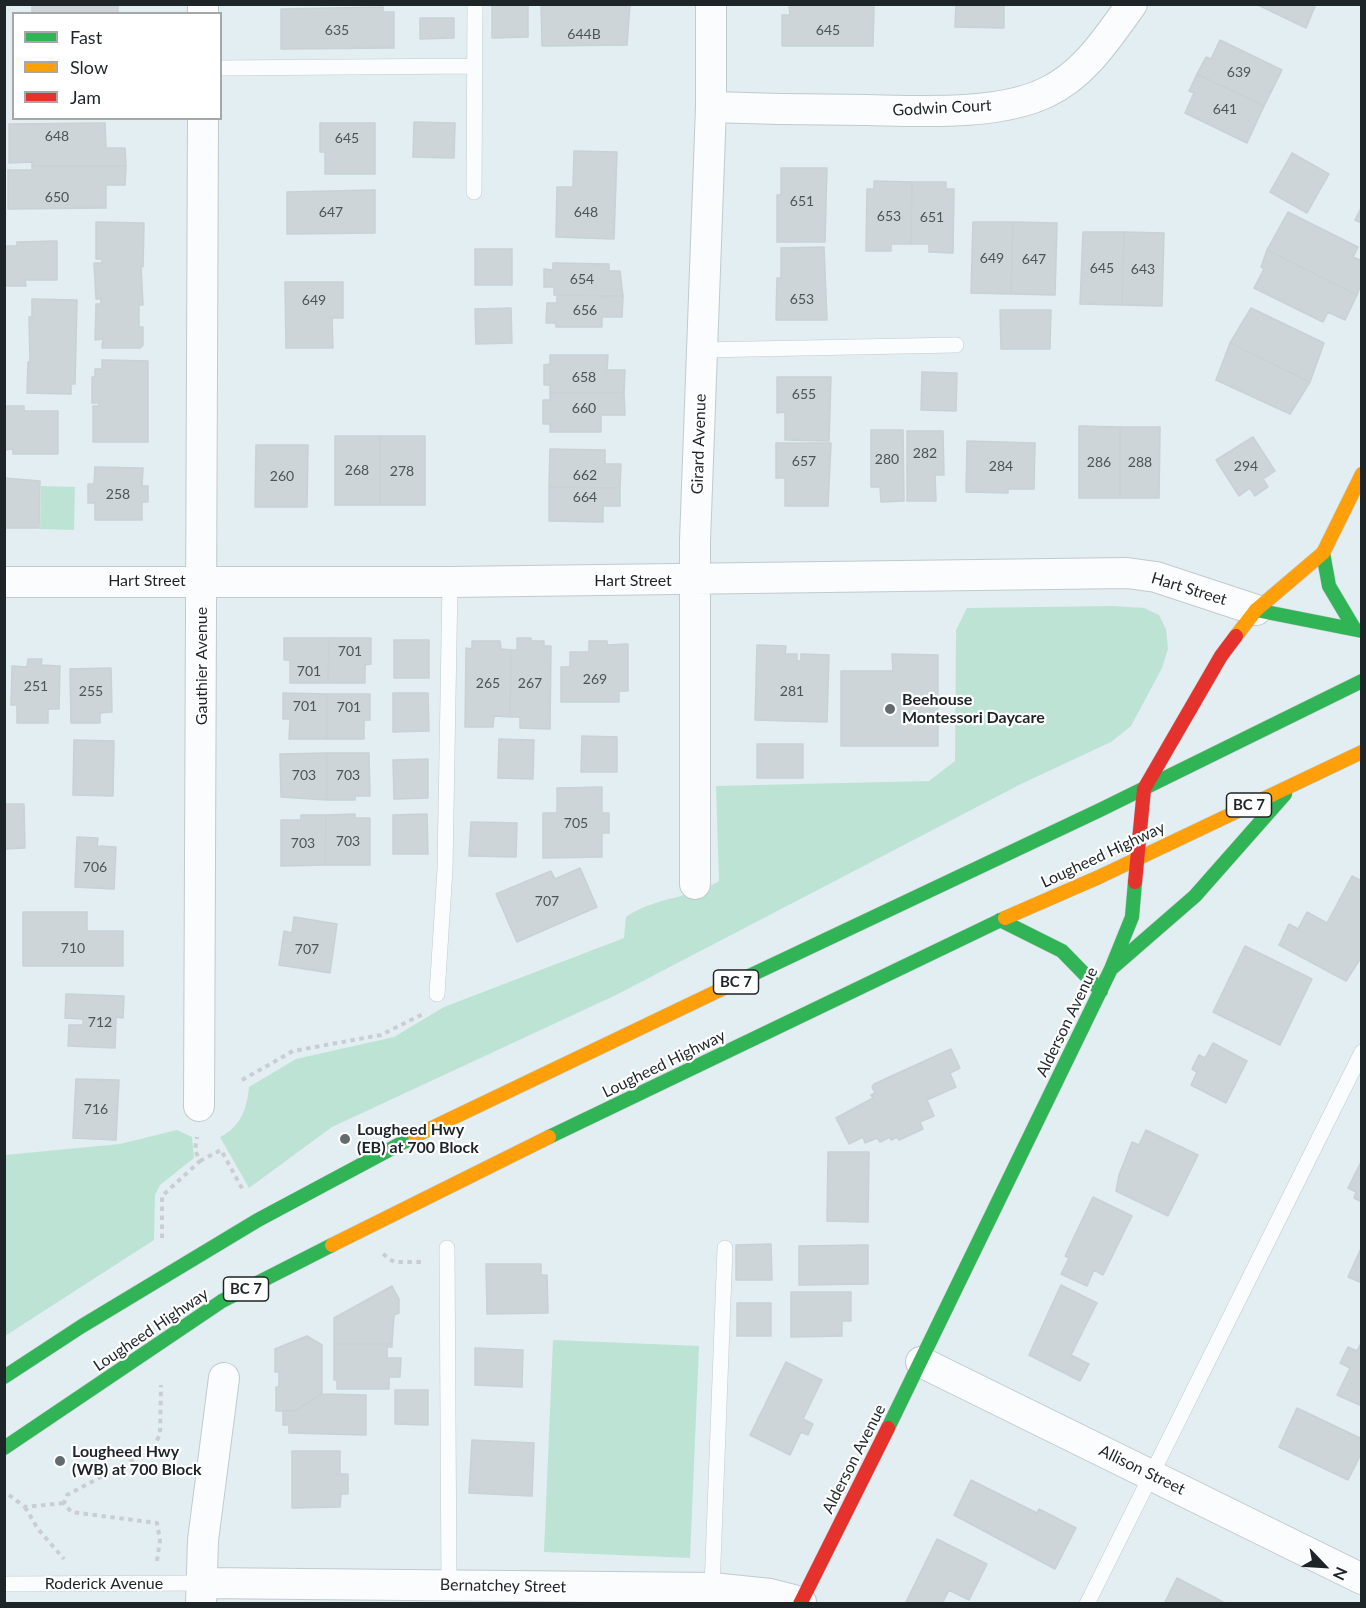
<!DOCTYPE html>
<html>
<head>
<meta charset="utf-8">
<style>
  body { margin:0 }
  #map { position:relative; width:1366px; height:1608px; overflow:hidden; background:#e2eef2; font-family:Lato,sans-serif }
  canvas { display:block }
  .frame { position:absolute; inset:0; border:6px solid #1e2528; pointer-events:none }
  .legend { position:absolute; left:12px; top:12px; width:210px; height:108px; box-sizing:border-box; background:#fff; border:2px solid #a5a8a9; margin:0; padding:8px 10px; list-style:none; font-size:18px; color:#1e2528 }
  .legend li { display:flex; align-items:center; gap:12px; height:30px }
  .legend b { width:30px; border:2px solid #a5a8a9 }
  .north { position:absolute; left:1294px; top:1536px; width:60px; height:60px; -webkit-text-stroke:4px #fff; paint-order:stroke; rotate:115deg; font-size:16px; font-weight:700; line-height:24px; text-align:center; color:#1e2528 }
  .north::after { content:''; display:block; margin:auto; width:21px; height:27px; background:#1e2528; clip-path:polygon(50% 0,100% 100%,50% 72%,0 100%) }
</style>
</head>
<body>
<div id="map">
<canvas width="1366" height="1608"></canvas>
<div class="frame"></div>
<ul class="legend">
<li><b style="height:8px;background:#30b455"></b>Fast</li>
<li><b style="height:8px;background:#ff9f0a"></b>Slow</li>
<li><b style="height:8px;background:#e5322d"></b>Jam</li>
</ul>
<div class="north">N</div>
</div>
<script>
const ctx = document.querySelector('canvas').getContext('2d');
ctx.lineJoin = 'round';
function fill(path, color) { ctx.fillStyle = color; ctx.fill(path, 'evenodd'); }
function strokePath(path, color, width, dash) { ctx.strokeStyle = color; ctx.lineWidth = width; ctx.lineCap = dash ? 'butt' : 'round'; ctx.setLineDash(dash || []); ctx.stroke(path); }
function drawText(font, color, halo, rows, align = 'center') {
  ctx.font = font + ' Lato,sans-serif'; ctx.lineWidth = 4.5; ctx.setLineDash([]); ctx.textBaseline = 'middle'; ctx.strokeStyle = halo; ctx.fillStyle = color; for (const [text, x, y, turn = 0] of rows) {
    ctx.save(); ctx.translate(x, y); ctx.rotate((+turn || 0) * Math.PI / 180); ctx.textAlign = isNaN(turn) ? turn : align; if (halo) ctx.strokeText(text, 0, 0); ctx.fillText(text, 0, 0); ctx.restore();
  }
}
fill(new Path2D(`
  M41,486L75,487L74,530L40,529Z
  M1113,606L1144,608L1159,615L1166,629L1168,649L1162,668L1131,726L1111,742L1021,784L616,995L332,1127L249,1188L220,1137C241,1127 247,1108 249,1087L296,1059L394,1037L444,1007L624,938L626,917C654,897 690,899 719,881L716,786L929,781L955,761L956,630L967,608Z
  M177,1130L192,1137L194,1158L160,1185L155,1195L154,1240L5,1336V1155L120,1144Z
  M553,1340L699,1346L690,1558L544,1552Z`), '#bde3d5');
const building = new Path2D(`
  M32,4H118V14H32Z
  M492,4H528V37L492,38Z
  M541,4H630L627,45L542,46Z
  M956,4H1004V28L955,27Z
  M1256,4H1316L1306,28Z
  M789,5H874L873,46H782V15H790Z
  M383,7V12H394V48L281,49V9Z
  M420,18H454V38L420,39Z
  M1220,40L1282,70L1264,106L1197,74L1206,57L1211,59Z
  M1197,74L1264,106L1247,143L1185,113L1194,93L1189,91Z
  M414,122L455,123L454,158L413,157Z
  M105,123L106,148H125L126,166H32V162L9,163V124Z
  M320,123H375V174H325V152H320Z
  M574,151L617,152L614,239L556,237L557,187H573Z
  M1292,153L1329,174L1307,213L1270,192Z
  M32,166H126L125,185H106V208L8,209V170H32Z
  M781,168H827L825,242H777V195H781Z
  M874,181L912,182L911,244H891V251H866L867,189H874Z
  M912,182H946V189H954L953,253L929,252V244H911Z
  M375,190V233L287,234V192Z
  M1362,206V223L1355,220Z
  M1288,212L1358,247L1353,257L1362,261V281L1357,295L1267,250Z
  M96,222L144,223L143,267L141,266L143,305H139V327H143V345L140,348H102L103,339L95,340L96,304H101V299H96L94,263H102V259H96Z
  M973,222H1013L1011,294L971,293Z
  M1013,222L1057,223L1055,295L1011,294Z
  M1083,232H1124L1122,305L1080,304Z
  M1124,232L1164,233L1162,306L1122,305Z
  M57,241V280H25L26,286H4V246H17V242Z
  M824,247L827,320H776L777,278H781V248Z
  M475,249H512V285H475Z
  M1267,250L1357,295L1345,320L1328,312L1323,322L1254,288L1264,269L1261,267Z
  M553,263L609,264V271H620L623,296L554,295V287H544V269L553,270Z
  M285,282H343V318H332L333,348H286Z
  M557,295L623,296L622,317H602V327H556V323H546L547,303H557Z
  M32,299L77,300L75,384H71V394L27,393L28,362H30L29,317H32Z
  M511,308L512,343L476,344L475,309Z
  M1251,308L1324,343L1310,382L1230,343Z
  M1000,310H1051L1050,349H1001Z
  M1230,343L1310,382L1290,414L1216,380Z
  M550,355H608L607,370H625L624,393H550V385H544V365L550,364Z
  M102,360L148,361V442H93V406H99V403H92V377H95V369H102Z
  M922,372L957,373L956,411L921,410Z
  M777,377H831L829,441L785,440V412L777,413Z
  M550,393H624L625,415H601V432H550V424H543V400H550Z
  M4,406H24V411H58V454H13V449L4,450Z
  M1079,426L1120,427V498H1079Z
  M1120,427H1160L1159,498H1120Z
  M871,430H903L904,501L881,502L880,487H871Z
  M907,431H943L944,475H935L936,501H907Z
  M335,436H380V505H335Z
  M380,436H425V505H380Z
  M1253,437L1275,471L1263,479L1268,487L1255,496L1250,488L1239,496L1216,460Z
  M967,441L1035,443L1034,489H1008V493L966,492Z
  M776,443H831L828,506H785V478H776Z
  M256,445H308L307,507H255Z
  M550,449L605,450V464H621L620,488L549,487Z
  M95,467L143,468L142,486H148V502H142V520H95V503H88V484H94Z
  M4,478L40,481L39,528H4Z
  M549,487L620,488V506H603V522L549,521Z
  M284,638H329L328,683H290V660H284Z
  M329,638H371V664L365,665V683H328Z
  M517,638H531V641H544V646H551L550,729L520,728V717H510L511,650H517Z
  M394,640H429V678H394Z
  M472,641H500L501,649L511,650L510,717L494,716L493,727H465L466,648L472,649Z
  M589,641H607V645L628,644V691H619V702H561V667H570V652H589Z
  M757,645L786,646L785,654H797V661H801V654L829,655L827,722L755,720Z
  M892,654L938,655V746H841V671H893Z
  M28,659H42L41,665L60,666L59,709H48V723H17V705H11L12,666L27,667Z
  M111,668L112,712L100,713V723H71L70,669Z
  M283,693L327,694V739H289L290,719H283Z
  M393,693H428L429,731L393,732Z
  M327,694H370V720H364V739H327Z
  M582,736L617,737V772H581Z
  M499,739L534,740L533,779L498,778Z
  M74,740L114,741L113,796L73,795Z
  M757,744H803V778H757Z
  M327,753V800L281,797L280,754Z
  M327,753H369L370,796H355V800H327Z
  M428,759V798L394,799L393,760Z
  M602,787V813H609V833H602V857L543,858V813H557V788Z
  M4,804H24L25,848L4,849Z
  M355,814V818H370V865H325L326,815Z
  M427,814L428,854H393V815Z
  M301,815H326L325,865L281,866V820H301Z
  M471,822L517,823L516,857L469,856Z
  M77,837L98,838L97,846L116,847L114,889L75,887Z
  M580,868L597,907L517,942L496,894L551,871L555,879Z
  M1352,876L1362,881V956L1346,981L1279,945L1289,924L1298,929L1307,912L1327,923Z
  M23,912H87V931H123V966H23Z
  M294,917L337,924L330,973L279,965L284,931L292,933Z
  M1245,946L1312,979L1280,1045L1213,1012Z
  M66,994L124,996L123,1018L116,1017L115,1048L68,1046L69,1025H83V1019L65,1018Z
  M1213,1043L1247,1061L1226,1103L1191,1085L1197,1072L1192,1069L1199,1055L1205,1058Z
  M951,1049L960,1068L950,1073L956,1087L927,1100L934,1116L920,1122L923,1129L899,1140L897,1137L891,1140L890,1137L880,1142L877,1138L865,1143L863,1137L849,1144L836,1118L873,1098L871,1095L875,1093L872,1087L874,1084Z
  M76,1079L119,1080L116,1140L73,1138Z
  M1146,1130L1198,1155L1168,1216L1116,1191L1119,1175L1132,1142L1139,1145Z
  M828,1152H869L868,1222L827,1221Z
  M1362,1160V1202L1354,1198L1356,1192L1348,1188Z
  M1093,1197L1132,1216L1103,1275L1094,1270L1087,1286L1061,1274L1069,1258L1065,1256Z
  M771,1244L772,1280H736V1245Z
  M868,1245V1284L799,1285V1246Z
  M1362,1246V1283L1348,1277Z
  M486,1264H541V1275H547L548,1313L487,1314Z
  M1061,1285L1097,1303L1071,1355L1089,1364L1080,1381L1029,1355Z
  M392,1286L399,1299V1313L394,1315L392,1344H334V1318Z
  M791,1292H851V1321H842V1336L791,1337Z
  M737,1303H771V1336H737Z
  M307,1336L322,1345V1394L294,1411H276V1387H279V1372H275V1349Z
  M1362,1341V1406L1337,1395L1350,1368L1340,1363L1348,1347L1357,1351Z
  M334,1344H392V1347H387V1358H401L400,1377H389V1389H337V1380H334Z
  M475,1348L523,1350L522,1387L475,1385Z
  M786,1362L822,1380L803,1419L813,1424L808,1435L801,1432L790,1455L750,1435Z
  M395,1390H428V1425L395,1424Z
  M322,1394L366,1395V1435L289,1433V1425H283V1410L294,1411Z
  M1297,1408L1362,1439V1452L1348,1480L1279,1447Z
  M472,1440L534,1443L532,1496L469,1493Z
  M292,1451H340V1474H348V1494H341L340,1507L292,1508Z
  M971,1480L1037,1513L1039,1509L1076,1528L1055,1569L954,1515Z
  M937,1539L987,1564L969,1600L949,1590L942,1604H909L906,1602Z
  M1177,1578L1227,1604H1164Z`);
fill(building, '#cdd5d9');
strokePath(building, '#c9d1d5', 1.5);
const lane = new Path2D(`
  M220,68L474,66
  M474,192L475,4
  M702,350L956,345
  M437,994L445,869L450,582
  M447,1248L449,1585
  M4,1584L204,1583
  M712,1588L725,1248
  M1087,1604L1362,1052`);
const street = new Path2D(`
  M203,14V4
  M711,107C763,109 815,110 867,110C919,111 999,116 1047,92C1085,74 1108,37 1132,4
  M4,582H450L1127,573L1156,577L1256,610
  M695,884V541L711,107V4
  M199,1106L203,118
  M921,1362L1362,1579
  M204,1583L712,1588L770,1594L801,1602
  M201,1604L203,1540L224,1378`);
const fast = new Path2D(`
  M1323,553L1329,586L1354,628
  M1256,610L1362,631
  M1000,920L1062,951L1101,991
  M1111,969L1195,896L1285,794
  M747,977L1100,810L1362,681
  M549,1137L1005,918
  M4,1377L82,1326L258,1220L415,1136
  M888,1428L1111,969L1132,917L1135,882
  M4,1448L222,1301L332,1245`);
const slow = new Path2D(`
  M1236,636L1256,610L1323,553L1362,474
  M1005,918L1099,877L1362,752
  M415,1136L747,977
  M332,1245L549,1137`);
const jam = new Path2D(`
  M1135,882L1144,789L1221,656L1236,636
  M800,1604L888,1428`);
strokePath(lane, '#c1cacd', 16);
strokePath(street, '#c1cacd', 32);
strokePath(fast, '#c1cacd', 15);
strokePath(slow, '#c1cacd', 15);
strokePath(jam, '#c1cacd', 15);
strokePath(new Path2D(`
  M1361,813H1362
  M242,1080L293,1051L381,1035L425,1013
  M200,1161L221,1150L244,1192
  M162,1238V1196L200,1161L195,1150L197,1137
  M383,1254L394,1262H423
  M9,1495L25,1507L64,1503
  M25,1507L38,1529L64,1559
  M157,1561L160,1540L157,1523L71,1512L64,1503L67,1495L153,1449L160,1434L161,1385`), '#caced0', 4, [4.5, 4.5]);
strokePath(lane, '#fbfcfd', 15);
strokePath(street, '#fbfcfd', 30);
strokePath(fast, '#30b455', 14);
strokePath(slow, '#ff9f0a', 14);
strokePath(jam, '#e5322d', 14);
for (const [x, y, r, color] of [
  [890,709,6,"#636b6f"],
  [345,1139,6,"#636b6f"],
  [60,1461,6,"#636b6f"]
]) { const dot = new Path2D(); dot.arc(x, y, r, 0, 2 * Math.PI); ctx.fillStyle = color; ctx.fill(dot); strokePath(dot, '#fff', 2); }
drawText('14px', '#4c5457', null, [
  ["635",337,30],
  ["645",828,30],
  ["644B",584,34],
  ["639",1239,72],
  ["641",1225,109],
  ["648",57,136],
  ["645",347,138],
  ["650",57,197],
  ["651",802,201],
  ["647",331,212],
  ["648",586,212],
  ["653",889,216],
  ["651",932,217],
  ["649",992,258],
  ["647",1034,259],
  ["645",1102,268],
  ["643",1143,269],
  ["654",582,279],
  ["653",802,299],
  ["649",314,300],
  ["656",585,310],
  ["658",584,377],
  ["655",804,394],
  ["660",584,408],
  ["282",925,453],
  ["280",887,459],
  ["657",804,461],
  ["286",1099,462],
  ["288",1140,462],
  ["284",1001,466],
  ["294",1246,466],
  ["268",357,470],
  ["278",402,471],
  ["662",585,475],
  ["260",282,476],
  ["258",118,494],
  ["664",585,497],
  ["701",350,651],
  ["701",309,671],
  ["269",595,679],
  ["265",488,683],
  ["267",530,683],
  ["251",36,686],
  ["255",91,691],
  ["281",792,691],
  ["701",305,706],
  ["701",349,707],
  ["703",304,775],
  ["703",348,775],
  ["705",576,823],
  ["703",348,841],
  ["703",303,843],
  ["706",95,867],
  ["707",547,901],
  ["710",73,948],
  ["707",307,949],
  ["712",100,1022],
  ["716",96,1109]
]);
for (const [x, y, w] of [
  [1249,805,45],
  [736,982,45],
  [246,1289,45]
]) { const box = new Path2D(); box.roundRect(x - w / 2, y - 12, w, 24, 4.5); ctx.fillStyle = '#fff'; ctx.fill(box); strokePath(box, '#1e2528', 1.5); }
drawText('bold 15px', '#1e2528', null, [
  ["BC 7",1249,805],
  ["BC 7",736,982],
  ["BC 7",246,1289]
]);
drawText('16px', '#1e2528', '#fff', [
  ["Godwin Court",942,108,-3],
  ["Girard Avenue",699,444,-88],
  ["Hart Street",147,581],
  ["Hart Street",633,581],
  ["Hart Street",1189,589,17],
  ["Gauthier Avenue",202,666,-90],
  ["Lougheed Highway",1103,855,-25],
  ["Alderson Avenue",1067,1022,-64],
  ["Lougheed Highway",664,1064,-26],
  ["Lougheed Highway",151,1330,-34],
  ["Alderson Avenue",854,1459,-63],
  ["Allison Street",1142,1470,26],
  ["Roderick Avenue",104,1584],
  ["Bernatchey Street",503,1586,1]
]);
drawText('bold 16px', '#1e2528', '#fff', [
  ["Beehouse",902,700],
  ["Montessori Daycare",902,718],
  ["Lougheed Hwy",357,1130],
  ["(EB) at 700 Block",357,1148],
  ["Lougheed Hwy",72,1452],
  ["(WB) at 700 Block",72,1470]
], 'left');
</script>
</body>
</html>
